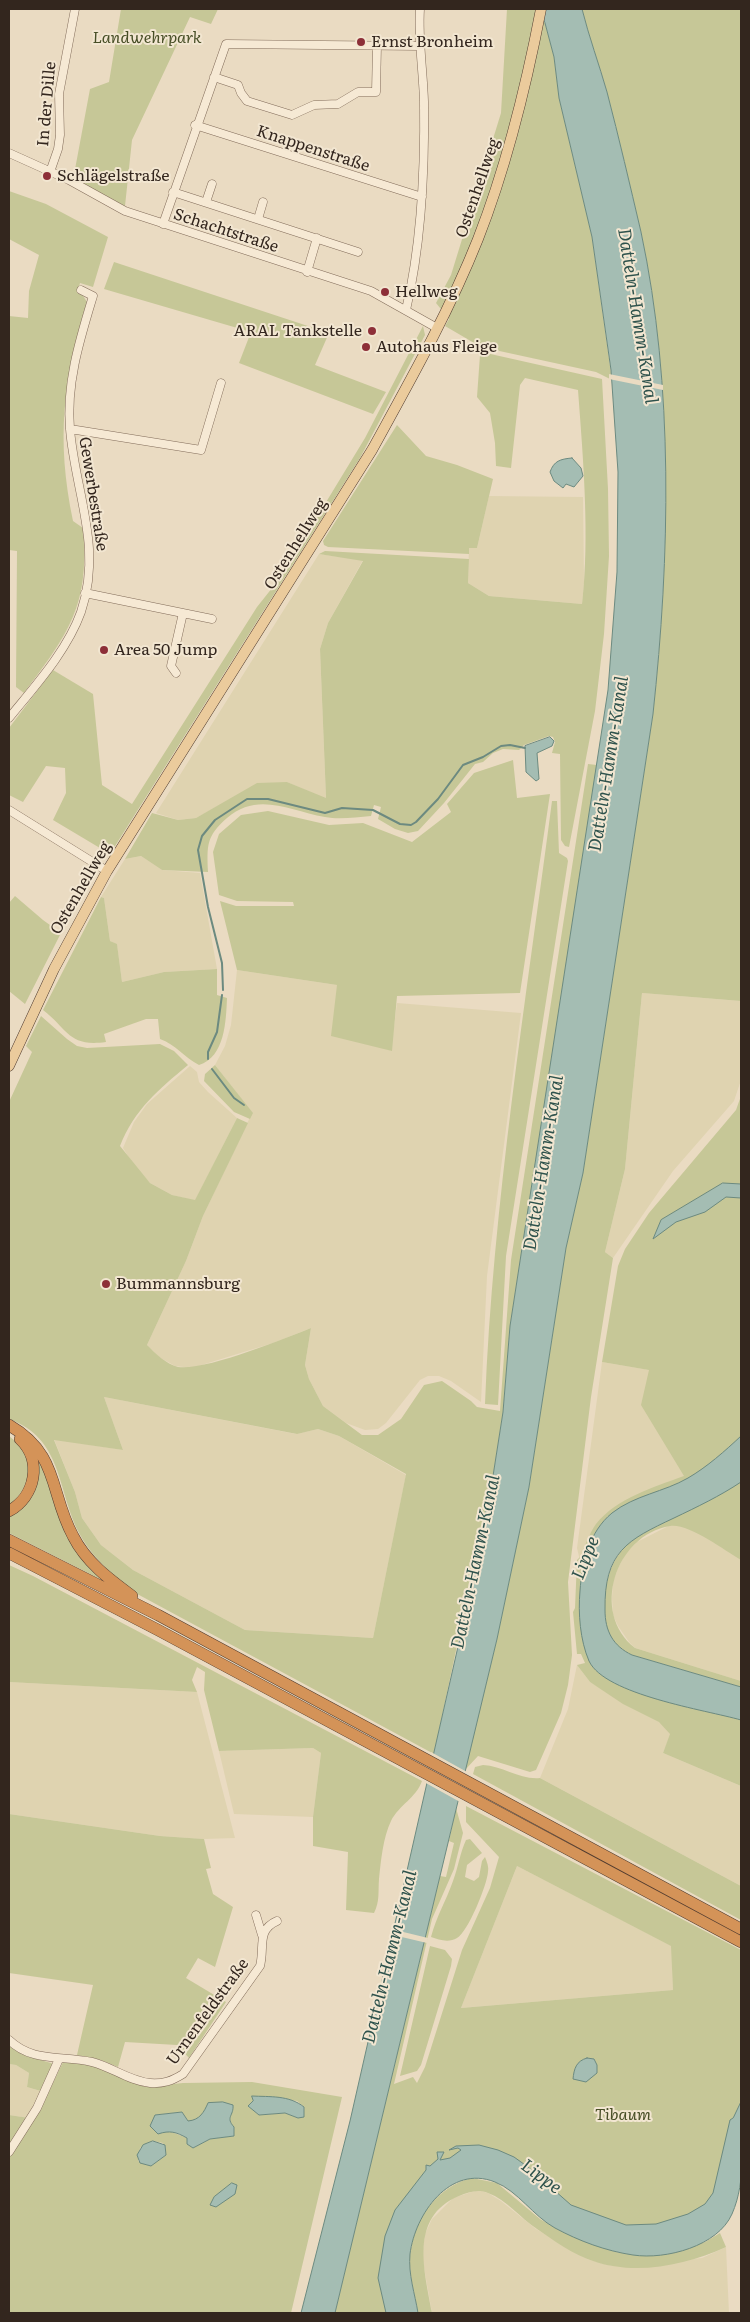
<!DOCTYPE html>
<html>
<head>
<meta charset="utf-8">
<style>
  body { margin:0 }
  #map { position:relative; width:750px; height:2322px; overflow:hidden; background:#eadbc2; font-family:Literata,serif }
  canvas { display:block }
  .frame { position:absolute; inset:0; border:10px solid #33261e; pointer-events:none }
</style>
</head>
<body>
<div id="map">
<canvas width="750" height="2322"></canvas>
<div class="frame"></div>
</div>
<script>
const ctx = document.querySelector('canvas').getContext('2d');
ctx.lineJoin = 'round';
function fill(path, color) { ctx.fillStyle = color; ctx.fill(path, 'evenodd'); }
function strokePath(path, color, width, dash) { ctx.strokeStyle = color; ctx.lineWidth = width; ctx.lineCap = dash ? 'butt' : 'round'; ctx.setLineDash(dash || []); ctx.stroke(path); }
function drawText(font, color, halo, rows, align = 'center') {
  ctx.font = font + ' Literata,serif'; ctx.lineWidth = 4; ctx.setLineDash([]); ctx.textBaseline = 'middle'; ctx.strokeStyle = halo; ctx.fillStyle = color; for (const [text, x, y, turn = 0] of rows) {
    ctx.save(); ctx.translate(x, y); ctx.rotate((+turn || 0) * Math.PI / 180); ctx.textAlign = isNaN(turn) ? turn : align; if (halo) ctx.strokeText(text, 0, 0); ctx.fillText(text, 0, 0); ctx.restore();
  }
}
fill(new Path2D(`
  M489,496L583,497L584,582L582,604L489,596L468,583L469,548H477Z
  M319,554L363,560L328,623L320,649L326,799L287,782L222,804L196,818L178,820L156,813Z
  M141,856L162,870L200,873L217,969L164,972L122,982L117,945L110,941L104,898L101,897L125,859Z
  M237,970L337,985L391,1051L397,1003L521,1013L487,1276L481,1402L451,1381L439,1376H428L420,1380L386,1423L378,1429L365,1430L346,1423L323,1406L309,1379L305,1365L311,1328L273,1343L192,1368L175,1366L159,1357L147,1345L186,1261L203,1216L252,1113L215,1065L225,1046L231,1025Z
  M642,993L741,1001V1080L734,1101L673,1171L613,1258L605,1252L625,1169Z
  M190,1066L197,1072L199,1082L208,1092L237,1118L195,1201L172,1195L150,1183L134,1166L123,1148L134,1122L147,1104Z
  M602,1362L650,1370L687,1479L581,1565L577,1548Z
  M104,1397L296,1434L318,1429L339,1436L406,1475L373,1638L245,1630L133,1570L101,1545L82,1518L75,1492L54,1439L123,1450Z
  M741,1489V1681L635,1648L629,1642L618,1626L613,1615L612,1598L613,1581L619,1566L626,1553L637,1542Z
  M577,1665L590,1682L673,1729L663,1753L741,1786V1886L540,1778L568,1709Z
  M9,1682L197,1692L235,1838L204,1839L160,1836L9,1814Z
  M313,1748L321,1753L313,1817L234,1814L219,1751Z
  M517,1866L672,1946L673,1990L461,2008Z
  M9,2064L16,2065L29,2073L27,2087L44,2092L29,2118L9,2115Z
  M478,2190L488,2193L501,2201L536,2229L591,2260L611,2266L702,2258L726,2247L729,2313H432L422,2256L425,2234L432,2219L453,2198Z`), '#dfd3b0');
fill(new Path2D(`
  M121,9H218L211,24L190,17L132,140L125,206L73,180L90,89L109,82Z
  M507,9H539L545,23L554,57L559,98L592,237L612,380L596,372L481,347L445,326L449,319L436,303L451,275L501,113Z
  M582,9H741V1001L642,993L625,1169L605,1252L613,1258L591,1397L568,1582L572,1655L568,1685L561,1713L536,1770L530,1772L478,1756L465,1770L497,1639L529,1487L566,1248L583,1173L653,714C670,557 674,386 641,232C630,185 619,138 607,92C599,64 589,37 582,9Z
  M9,191L46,204L108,237L93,287L80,283L77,293L82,294L87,302C63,382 56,438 73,521L83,528C90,606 68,634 24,693L16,687L17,551L9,550V316L28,318L29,291L39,255L9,239Z
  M114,262L329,333L315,365L386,392L373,414L239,363L251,332L104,289Z
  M423,326L425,335L360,458L110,854L53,820L66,793L65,768L46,766L23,802L9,795V728L53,670L93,694L102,785L132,804L257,607L280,578L365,438Z
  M486,353L602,379L608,489L609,556L604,634L595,711L569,847L565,846L561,840L560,754L552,753L555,742L553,737L549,736L524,745L519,750L503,749L493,753L483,762L475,764L444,803L418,831L408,833L395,829L378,819L381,807L374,805L371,816C356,817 340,820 325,817C290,811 258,791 227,818C206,836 207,846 208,872L162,870L141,856L125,859L152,813L178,820L196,818L257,783L287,782L326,798L320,649L328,623L363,561L319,554L325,551L469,559L468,583L489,596L582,604C590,537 583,457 578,390L525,378L520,385L511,468L496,466L495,443L490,413L477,397L480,355Z
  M397,425L426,456L457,465L493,479L477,548H469V554L328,547L324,545L323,541Z
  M513,760L517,798L550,794L520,993L397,996L392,1051L331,1036L337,985L237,970L220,901L236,906H294L293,902L237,901L219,895L213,852L219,834L241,815L268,811L329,825L363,823L412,842L451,812L447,804L474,773Z
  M588,764L597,765L510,1326L503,1412L493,1476L434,1754L128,1589C109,1571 90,1555 78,1531C57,1488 62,1438 9,1419V1102L32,1052L26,1046L41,1016L67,1039L77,1046L87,1048L160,1044L174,1051L188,1065C159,1089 134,1110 120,1146L150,1183L172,1195L195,1200L237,1118L248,1123L203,1216L186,1261L147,1345C155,1353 166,1364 178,1367C205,1371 283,1339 311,1328L305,1365L309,1379L323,1406L362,1435H378L401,1419L424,1385L442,1381L471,1401L477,1407L500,1411L511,1260ZM104,1397L297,1434L318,1429L339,1436L406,1474L373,1638L245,1630L133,1570L101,1545L82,1518L75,1492L54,1440L123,1450Z
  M552,801H557L559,853L567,858L568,861L506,1256L498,1405L485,1404C493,1202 526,1001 552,801Z
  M15,896L43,920L61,933L25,1004L9,991V903Z
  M101,897L104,898L110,941L117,944L122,982L164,972L217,969V995L227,998C226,1021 225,1057 199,1065C185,1058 175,1044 160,1039L158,1019H146L104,1034L106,1042C68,1047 69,1030 43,1010Z
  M215,1065L253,1113L250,1119L234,1112L204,1081L205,1074Z
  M741,1096V1560C724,1550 688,1523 670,1526C615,1535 590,1613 635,1648L741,1681V1687L632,1655C625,1652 618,1649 613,1642C594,1614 605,1562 630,1541C638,1533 651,1530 660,1524L634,1520L600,1556L608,1658L741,1703V1786L663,1753L670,1734L659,1722L623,1704L590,1682L577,1665L585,1663L581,1654H577L573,1612L575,1608L577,1560L581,1556C585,1546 589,1534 596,1524C617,1498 654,1487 684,1476L641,1405L649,1370L602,1362L618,1266L625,1249L649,1213L736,1110Z
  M9,1436C37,1457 33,1485 9,1506Z
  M40,1455L61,1516L116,1587L9,1533V1514L13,1512Z
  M9,1565L33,1576L422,1781C416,1798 399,1805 391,1821C383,1838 381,1860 379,1879C378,1892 380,1901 374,1913L346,1910L348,1852L313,1846V1817L321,1753L313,1748L219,1751L204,1690L205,1672L197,1667L192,1680L197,1692L9,1682Z
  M483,1765C503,1766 520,1780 540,1778L741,1886V1920L473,1774L475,1767Z
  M466,1806L741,1950V2144L721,2205L639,2241L489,2166L418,2199L402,2313H335L440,1876L446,1877L454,1843L449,1841L456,1808L463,1833L454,1869L432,1919L394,2084L413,2077L417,2083L425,2067L462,1950L490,1888L499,1857L466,1822ZM517,1866L671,1946L673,1990L461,2008Z
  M9,1814L160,1836L204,1839L211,1868L206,1869L213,1894L233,1907L215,1967L198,1958L186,1978L226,2002L189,2058L177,2045L125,2042L118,2067L101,2060L77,2055L93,1985L9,1973Z
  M470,1839L482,1853L467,1865L465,1877L474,1881L479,1877L482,1861L485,1857C487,1862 489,1867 488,1872C487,1885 468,1932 457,1938C449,1943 439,1940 431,1937C436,1917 446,1901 453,1881C458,1868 460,1853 466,1840Z
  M430,1946L445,1950L452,1959L451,1966L421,2065L417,2071L400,2076Z
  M9,2042L21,2054L54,2064L44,2092L27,2087L29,2073L16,2065L9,2064Z
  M63,2062H79L104,2068L145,2087L183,2083L252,2082L342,2097L291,2313H9V2155L42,2106ZM270,2097L297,2101L304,2107L298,2118L285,2113L259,2115L249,2106L253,2101ZM233,2109L229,2116L234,2136L210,2139L193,2148L187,2138L169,2131L155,2115L182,2112L188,2121H196L204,2112ZM153,2141L163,2143L166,2155L151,2166L138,2161L140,2148Z
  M9,2115L29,2118L9,2149Z
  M472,2178L497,2183L540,2219L557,2229L597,2246L616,2252L636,2255L705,2242L720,2233L726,2247C686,2265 636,2276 593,2261C574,2255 553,2240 537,2229C520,2218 507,2200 488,2193C478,2189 469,2192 459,2196C408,2217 425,2272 432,2313H418C415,2294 409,2277 410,2257C411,2222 438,2185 472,2178Z`), '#c6c797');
const water = new Path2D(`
  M539,9H582C589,37 599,64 607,92C619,138 630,185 641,232C674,386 670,557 653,714L583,1173L566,1248L529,1487L497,1639L335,2313H301L350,2121L462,1629L493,1476L503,1412L510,1326L608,690L617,572L618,472L611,370L592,237L559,98L554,57L545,23Z
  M572,458L581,468L583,476L574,487L566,484L563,488L554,481L550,472C554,461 560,459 572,458Z
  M550,737L554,741L552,746L537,753L539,779L536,781L526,772L525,746Z
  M723,1183L741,1184V1198L726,1197L705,1212L676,1222L653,1239L661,1220Z
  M741,1436V1482C720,1496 697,1507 674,1518C627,1540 604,1552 605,1610C605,1631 613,1646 632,1655L741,1687V1720C706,1710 605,1695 589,1661C580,1640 578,1613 580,1591C582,1562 589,1532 612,1513C635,1495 664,1492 688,1478C707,1467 725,1451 741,1436Z
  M587,2058L594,2059L597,2065V2073L586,2082L573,2079C574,2069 576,2061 587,2058Z
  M252,2096C270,2097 289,2095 304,2107V2117L298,2118L285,2113L259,2115L248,2106L253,2101Z
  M223,2102L233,2105C234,2116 225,2117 234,2127V2136L210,2139L193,2148L187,2144V2138C176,2132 170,2130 158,2134L150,2126L155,2115L182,2112L188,2121C200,2120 204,2112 208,2103Z
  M741,2102C741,2139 747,2180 732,2214C718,2246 666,2260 633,2255C606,2251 579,2241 555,2228C533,2216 518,2191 495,2182C450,2164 415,2214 410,2254C408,2274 415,2294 418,2313H386L378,2278L385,2236L395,2210L426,2170V2165L430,2166L438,2159L437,2152H444L440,2160L450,2158L461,2150L458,2148L449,2150L456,2146L479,2145L498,2150L514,2157L528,2167L571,2205L626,2225L656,2224L688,2214L705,2204L713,2193L730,2120L733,2118Z
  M153,2141L165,2145L166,2155L151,2166L140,2163L137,2155L143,2145Z
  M232,2183L237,2185L235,2194L216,2207L210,2205L214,2197Z`);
fill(water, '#a4bdb3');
strokePath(water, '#6c8a80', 1);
fill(new Path2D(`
  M609,374L663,385V390L609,379Z
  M431,1752L467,1772L460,1802L424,1782Z
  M391,1929L428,1938L427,1943L389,1934Z`), '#eadbc2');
strokePath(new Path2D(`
  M223,990L222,963L208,907L198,850L202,836L215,820L247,799H268L325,813L342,808L373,810L400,824L411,825L416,822L438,799L463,765L483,757L501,746L510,745L525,748
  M208,1059V1052L217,1032L222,995
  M212,1069L234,1098L244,1105`), '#6c8a80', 2);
const minor = new Path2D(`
  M214,77L238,85L241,93L247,101L292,115L314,105L338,104L358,92H376L377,45
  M195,125L422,197
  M9,153L69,180L125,211L371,291L437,328
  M50,172L58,149L60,135L59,94L75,9
  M173,192L358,252
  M206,202L212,184
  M258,219L263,202
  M163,224L226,44L420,46
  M307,272L317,238
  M406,310C422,242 425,170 424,101C423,70 418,39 420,9
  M70,429L201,450L221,383
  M85,593L212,619
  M176,673L171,666L183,613
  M9,718C35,686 67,651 81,612C103,547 75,492 70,429C66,383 80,339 93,296L81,290
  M9,810L107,871
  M256,1915L262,1935
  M9,2040C33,2063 62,2055 92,2062C112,2067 129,2081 150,2083C163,2084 172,2081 183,2074L260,1966C265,1948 256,1930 277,1921
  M9,2152L37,2108L59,2059`);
const major = new Path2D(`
  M9,1066L54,969L107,871L372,450C410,381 449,312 478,239C507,165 526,87 541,9`);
const highway = new Path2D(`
  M9,1425C60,1455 49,1492 73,1536C86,1562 109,1579 132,1596
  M9,1511C35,1497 43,1461 20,1439
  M9,1540L158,1615L741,1929
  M9,1553L158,1630L741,1942`);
strokePath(minor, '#826c5a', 9);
strokePath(major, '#503b2f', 11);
strokePath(highway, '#503b2f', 12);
strokePath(minor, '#f6e9d4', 8);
strokePath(major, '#ebcb9c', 10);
strokePath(highway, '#d49358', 11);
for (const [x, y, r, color] of [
  [361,42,5,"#8d2f38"],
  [47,176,5,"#8d2f38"],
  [385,292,5,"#8d2f38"],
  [372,331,5,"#8d2f38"],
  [366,347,5,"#8d2f38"],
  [104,650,5,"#8d2f38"],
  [106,1284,5,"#8d2f38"]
]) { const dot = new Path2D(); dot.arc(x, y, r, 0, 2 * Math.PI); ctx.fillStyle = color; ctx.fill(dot); strokePath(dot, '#f2e6d1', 2); }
drawText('italic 16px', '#474e26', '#f2e6d1', [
  ["Landwehrpark",147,38],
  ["Tibaum",623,2115]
]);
drawText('16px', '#33261e', '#f2e6d1', [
  ["Ernst Bronheim",371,42],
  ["Schlägelstraße",57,176],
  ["Hellweg",395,292],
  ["ARAL Tankstelle",362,331,"right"],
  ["Autohaus Fleige",376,347],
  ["Area 50 Jump",114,650],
  ["Bummannsburg",116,1284]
], 'left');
drawText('16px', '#33261e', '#f2e6d1', [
  ["In der Dille",47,104,-85],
  ["Knappenstraße",313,149,18],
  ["Ostenhellweg",478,188,-71],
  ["Schachtstraße",226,231,18],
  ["Gewerbestraße",93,494,81],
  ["Ostenhellweg",296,544,-58],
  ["Ostenhellweg",81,888,-60],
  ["Urnenfeldstraße",208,2012,-54]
]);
drawText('italic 18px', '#2e524c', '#f2e6d1', [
  ["Datteln-Hamm-Kanal",637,316,81],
  ["Datteln-Hamm-Kanal",609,764,-81],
  ["Datteln-Hamm-Kanal",544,1163,-81],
  ["Lippe",586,1558,-68],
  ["Datteln-Hamm-Kanal",476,1562,-78],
  ["Datteln-Hamm-Kanal",390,1957,-76],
  ["Lippe",541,2177,36]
]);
</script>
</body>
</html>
